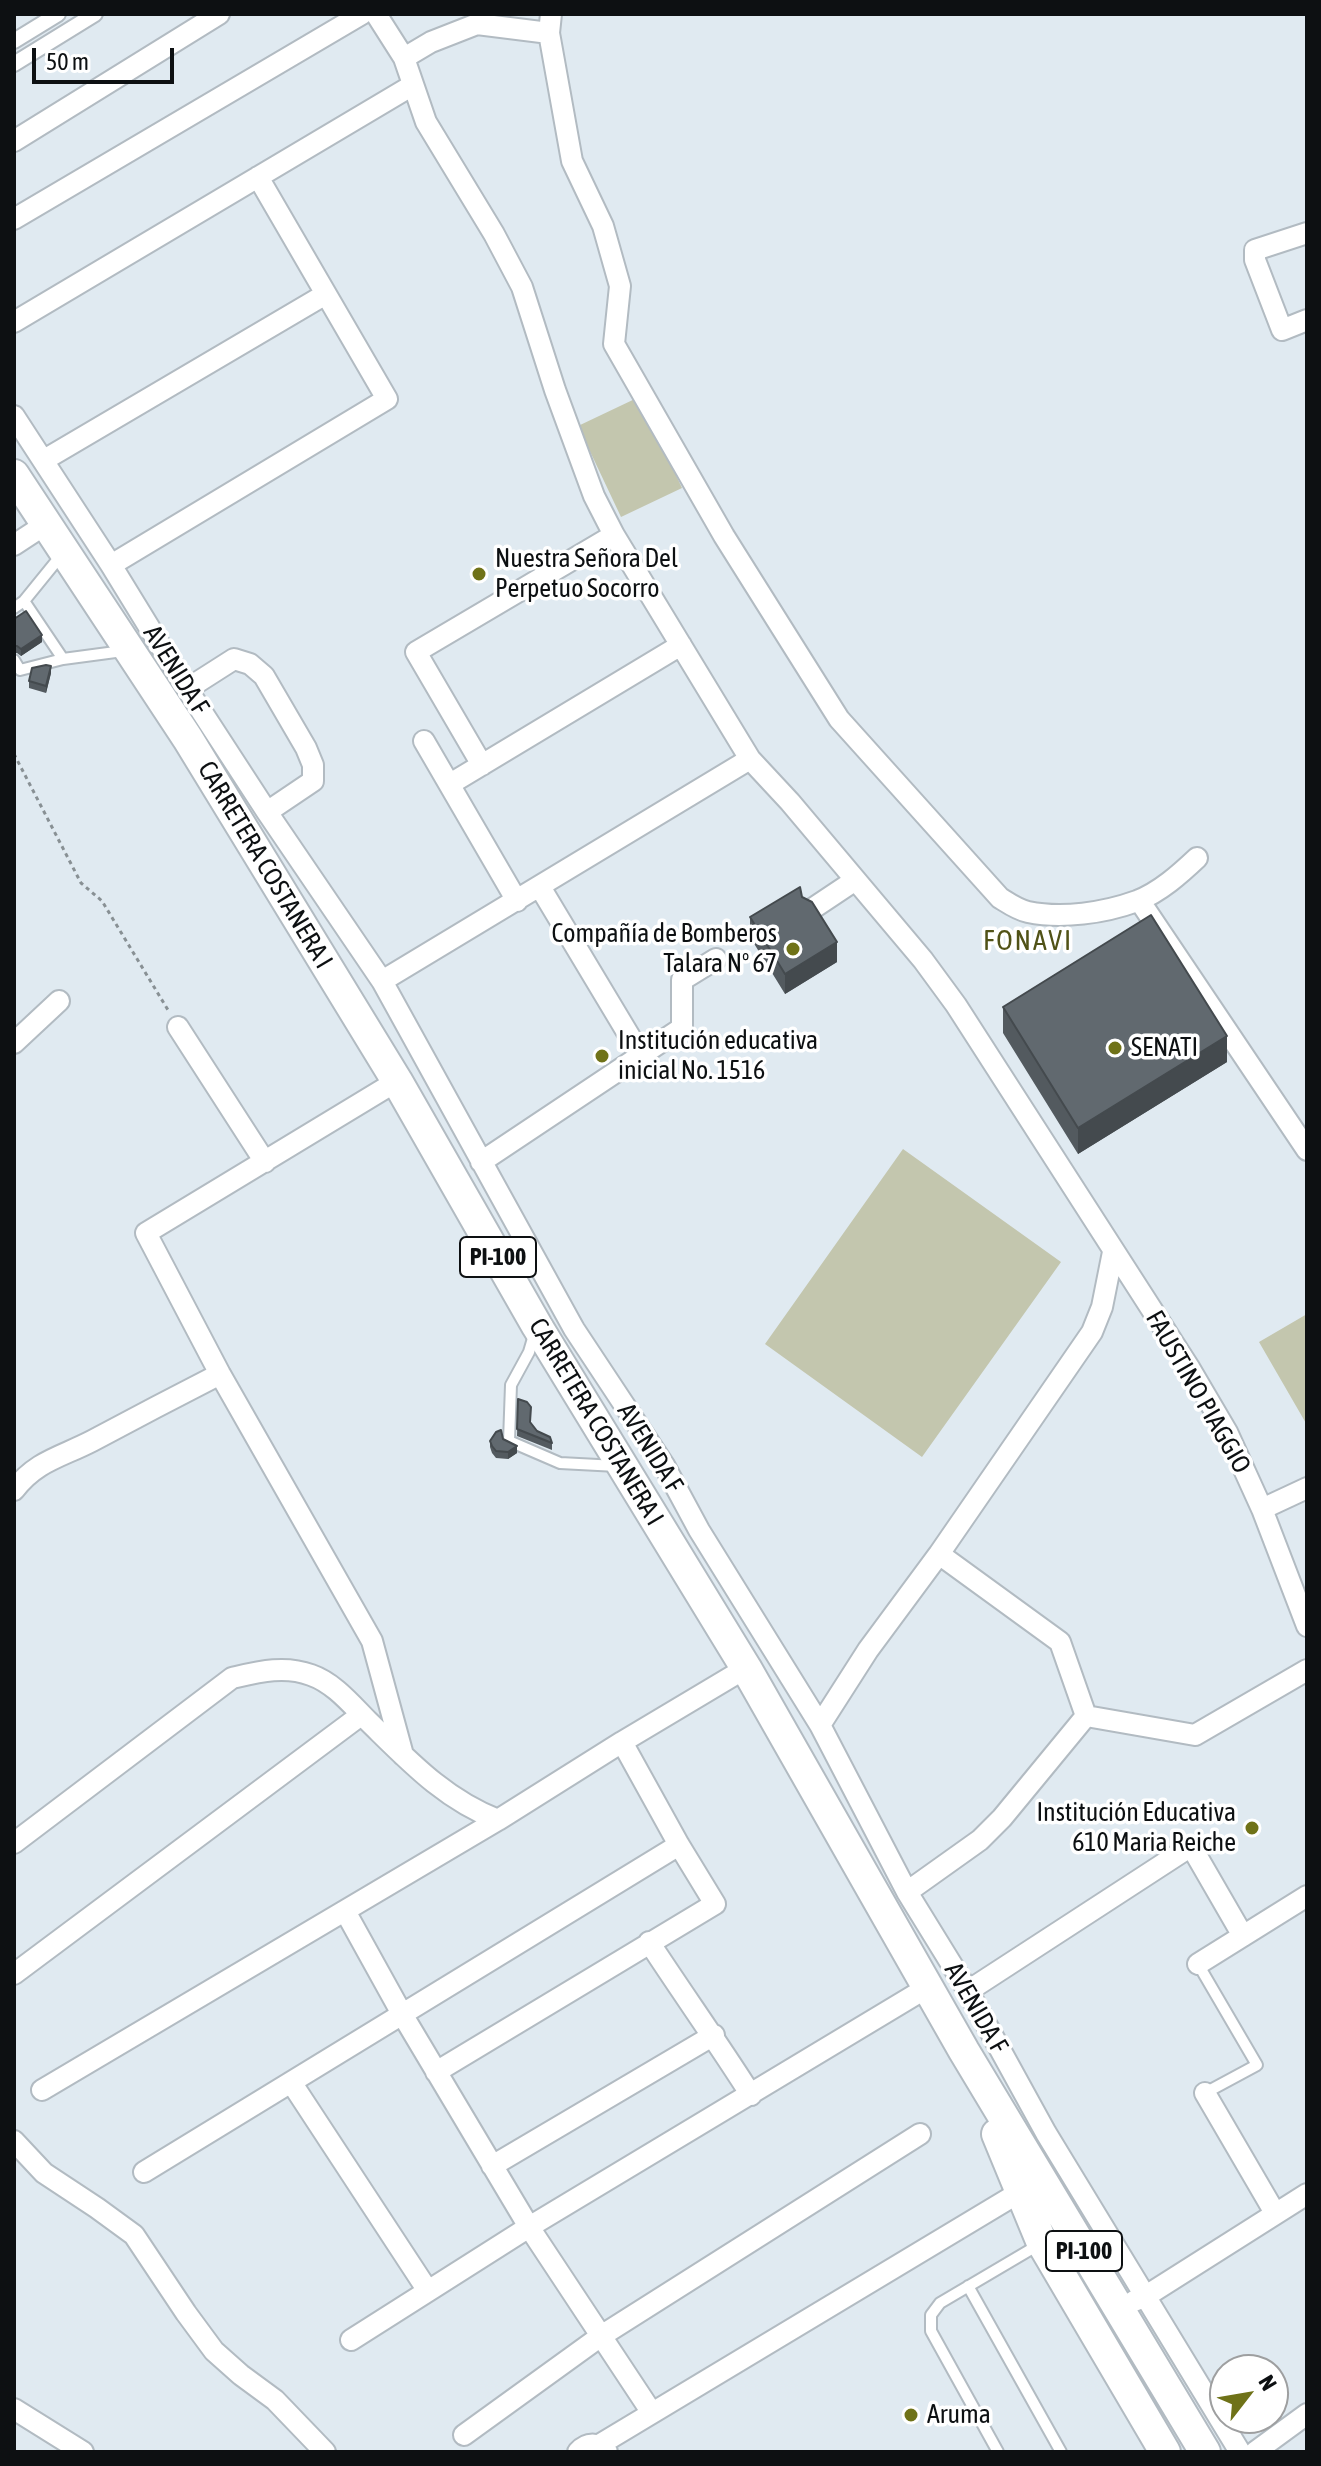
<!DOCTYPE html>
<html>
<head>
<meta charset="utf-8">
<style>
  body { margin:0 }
  #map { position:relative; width:1321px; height:2466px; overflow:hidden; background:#e0eaf1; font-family:"Asap Condensed",sans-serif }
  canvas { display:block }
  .frame { position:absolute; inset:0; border:16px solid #0d1012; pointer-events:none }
  .north { position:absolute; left:1209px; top:2354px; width:80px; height:80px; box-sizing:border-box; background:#fff; border:2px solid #9e9fa0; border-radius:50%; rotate:59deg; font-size:22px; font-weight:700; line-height:32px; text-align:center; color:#0d1012 }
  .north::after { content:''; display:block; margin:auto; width:28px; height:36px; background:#6f7218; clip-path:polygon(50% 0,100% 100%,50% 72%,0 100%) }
  .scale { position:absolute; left:32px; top:48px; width:142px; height:36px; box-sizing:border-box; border:4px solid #0d1012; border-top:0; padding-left:10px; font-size:24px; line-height:28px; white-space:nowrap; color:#0d1012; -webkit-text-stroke:6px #fff; paint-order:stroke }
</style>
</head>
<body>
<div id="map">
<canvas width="1321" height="2466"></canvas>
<div class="frame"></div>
<div class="north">N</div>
<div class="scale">50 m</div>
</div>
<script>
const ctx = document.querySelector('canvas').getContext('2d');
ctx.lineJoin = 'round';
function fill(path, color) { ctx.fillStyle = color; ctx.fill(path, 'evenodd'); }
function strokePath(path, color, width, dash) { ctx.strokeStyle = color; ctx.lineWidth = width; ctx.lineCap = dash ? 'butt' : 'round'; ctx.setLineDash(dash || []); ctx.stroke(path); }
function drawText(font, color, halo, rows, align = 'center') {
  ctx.font = font + ' "Asap Condensed",sans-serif'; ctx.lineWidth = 7; ctx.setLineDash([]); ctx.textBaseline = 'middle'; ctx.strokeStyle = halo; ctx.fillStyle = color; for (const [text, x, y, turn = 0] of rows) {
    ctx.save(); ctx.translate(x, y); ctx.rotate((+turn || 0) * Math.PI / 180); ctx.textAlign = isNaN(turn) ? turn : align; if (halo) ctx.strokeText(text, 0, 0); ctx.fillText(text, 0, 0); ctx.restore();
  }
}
fill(new Path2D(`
  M639,397L682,488L621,517L578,426Z
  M903,1149L1061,1262L922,1457L765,1344Z
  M1307,1314V1425L1259,1342Z`), '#c3c6ae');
const service = new Path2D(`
  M63,553L24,601L63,659L123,651
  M14,608L24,601
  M14,660L20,670L63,659
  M534,1335L529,1352L511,1385L509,1441L560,1463L617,1466
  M1198,1964L1257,2065L1205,2093
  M968,2286L1061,2452
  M998,2452L931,2331V2315L940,2303L1040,2244`);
const pedestrian = new Path2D(`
  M14,41L58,14
  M14,64L95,14`);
const minor = new Path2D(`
  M376,14L404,58L426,122L494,234L522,287L555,390L594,496L614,535L750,759L790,802L923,960L956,1005L1190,1369L1227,1432L1262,1509L1307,1626
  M549,33L572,161L603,226L620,286L614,344L724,536L839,719L1000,898C1008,903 1018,910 1028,912C1062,919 1104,913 1137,901C1160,892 1180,874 1197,858
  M404,58L431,42L477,24L549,33L551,14
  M14,141L219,14
  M14,219L362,14
  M1307,233L1255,250V260L1282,330L1307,320
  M14,322L413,85
  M14,416L111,565L187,689L267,812L382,981L574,1329L664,1465L699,1530L820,1725L907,1892L968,1991L1046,2133L1240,2452
  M44,460L326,294
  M14,545L46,524
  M111,565L387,399L258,177
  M187,689L234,659L250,664L264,676L306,748L313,765V781L267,812
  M424,741L517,901
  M482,765L416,652L614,535
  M450,784L681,645
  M540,887L642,1057
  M1139,900L1307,1150
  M812,909L854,881
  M382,981L750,759
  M178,1027L265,1162
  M14,1043L59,1001
  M397,1081L146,1233L220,1374L372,1641L403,1755
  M481,1162L682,1028V980L716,959
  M14,1490C36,1461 61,1457 92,1441C135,1418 177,1396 220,1374
  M1262,1509L1307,1488
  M939,1554L1060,1642L1086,1716L1195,1735L1307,1670
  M820,1725L868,1650L939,1554L1092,1332L1102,1307L1113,1252
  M14,1843L232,1678C258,1672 284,1665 311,1675C334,1683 351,1704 368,1721C409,1761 444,1799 498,1820
  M907,1892L980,1840L1002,1818L1086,1716
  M345,1911L402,2014L529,2227L652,2413
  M649,1942C683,1994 718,2043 751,2095
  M1198,1964L1307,1896
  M14,1974L361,1715
  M968,1991L1191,1846L1243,1936
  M436,2072L715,1904L679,1845L622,1742
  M291,2082L428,2291
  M42,2090L498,1820L622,1742L746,1668
  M1205,2093L1275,2213
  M14,2141L44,2173L97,2208L134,2235L186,2313L214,2351L241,2375L275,2400L325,2452
  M492,2166L714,2035
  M144,2172L679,1845
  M1134,2301L1146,2296L1307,2194
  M351,2340L529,2227L928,1987
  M14,2409L83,2452
  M464,2435L601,2336L920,2134
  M599,2445L1020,2192
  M578,2452C587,2442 598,2442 607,2452
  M1255,2452L1307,2414`);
const primary = new Path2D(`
  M14,475L188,739L397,1081L537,1326L746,1668L964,2051L1205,2452
  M997,2134L1042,2243L1165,2452`);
strokePath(service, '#b2bbc2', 14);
strokePath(pedestrian, '#b2bbc2', 18);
strokePath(minor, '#b2bbc2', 24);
strokePath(primary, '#b2bbc2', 34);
strokePath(new Path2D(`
  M14,754L81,883L102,901L168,1010`), '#889094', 3, [4, 4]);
strokePath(service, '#fff', 10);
strokePath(pedestrian, '#fff', 14);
strokePath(minor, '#fff', 20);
strokePath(primary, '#fff', 30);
fill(new Path2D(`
  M14,619L42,642L21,656L17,653H14Z
  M51,673L46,693L29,688V681Z
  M802,897L837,962L785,994L750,937V917Z
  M1003,1007L1227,1062L1078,1154L1003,1033Z
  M518,1399L530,1423L537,1431L552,1443V1450L517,1436Z
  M503,1439L517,1453L508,1459L496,1458L492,1453L490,1447V1441Z`), '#535a5f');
fill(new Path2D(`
  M42,635V642L21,656V649Z
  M51,666V673L46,693V686Z
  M837,942V962L785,994V974Z
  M1227,1036V1062L1078,1154V1128Z
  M517,1446V1453L508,1459V1452Z`), '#444a4e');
const building = new Path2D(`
  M26,611L42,635L21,649L17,646H14V619Z
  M46,665L51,666L46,686L29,681L32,668Z
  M800,887L802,897L812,902L837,942L785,974L750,917Z
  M1151,915L1227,1036L1078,1128L1003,1007Z
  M518,1399L527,1402L531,1407L530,1422L537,1431L550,1437L552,1443L517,1429Z
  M501,1430L503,1439L517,1446L508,1452L496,1451L492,1446L490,1441L496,1432Z`);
fill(building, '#61696f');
strokePath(building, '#444a4e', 2);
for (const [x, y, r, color] of [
  [479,574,8,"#6f7218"],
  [793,949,8,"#6f7218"],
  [1115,1048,8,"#6f7218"],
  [602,1056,8,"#6f7218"],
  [1252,1828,8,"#6f7218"],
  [911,2415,8,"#6f7218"]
]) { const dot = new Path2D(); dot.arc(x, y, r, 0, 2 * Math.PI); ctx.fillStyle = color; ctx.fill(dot); strokePath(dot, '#fff', 3); }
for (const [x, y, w] of [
  [498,1257,76],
  [1084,2251,76]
]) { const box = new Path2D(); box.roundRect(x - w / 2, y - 20, w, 40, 6); ctx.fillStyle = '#fff'; ctx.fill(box); strokePath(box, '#0d1012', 2); }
drawText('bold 24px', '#0d1012', null, [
  ["PI-100",498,1257],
  ["PI-100",1084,2251]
]);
drawText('26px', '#0d1012', '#fff', [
  ["Nuestra Señora Del",495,559],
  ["Perpetuo Socorro",495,589],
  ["Compañía de Bomberos",777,934,"right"],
  ["Talara Nº 67",777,964,"right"],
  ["Institución educativa",618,1041],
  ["inicial No. 1516",618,1071],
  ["SENATI",1131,1048],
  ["Institución Educativa",1236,1813,"right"],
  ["610 Maria Reiche",1236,1843,"right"],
  ["Aruma",927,2415]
], 'left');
drawText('26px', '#0d1012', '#fff', [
  ["AVENIDA F",176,670,58],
  ["CARRETERA COSTANERA I",265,865,59],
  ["FAUSTINO PIAGGIO",1198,1392,60],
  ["CARRETERA COSTANERA I",596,1422,59],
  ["AVENIDA F",650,1448,58],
  ["AVENIDA F",976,2008,60]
]);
ctx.letterSpacing = '2px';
drawText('28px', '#505217', '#fff', [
  ["FONAVI",1028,941]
]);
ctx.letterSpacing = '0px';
</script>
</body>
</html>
